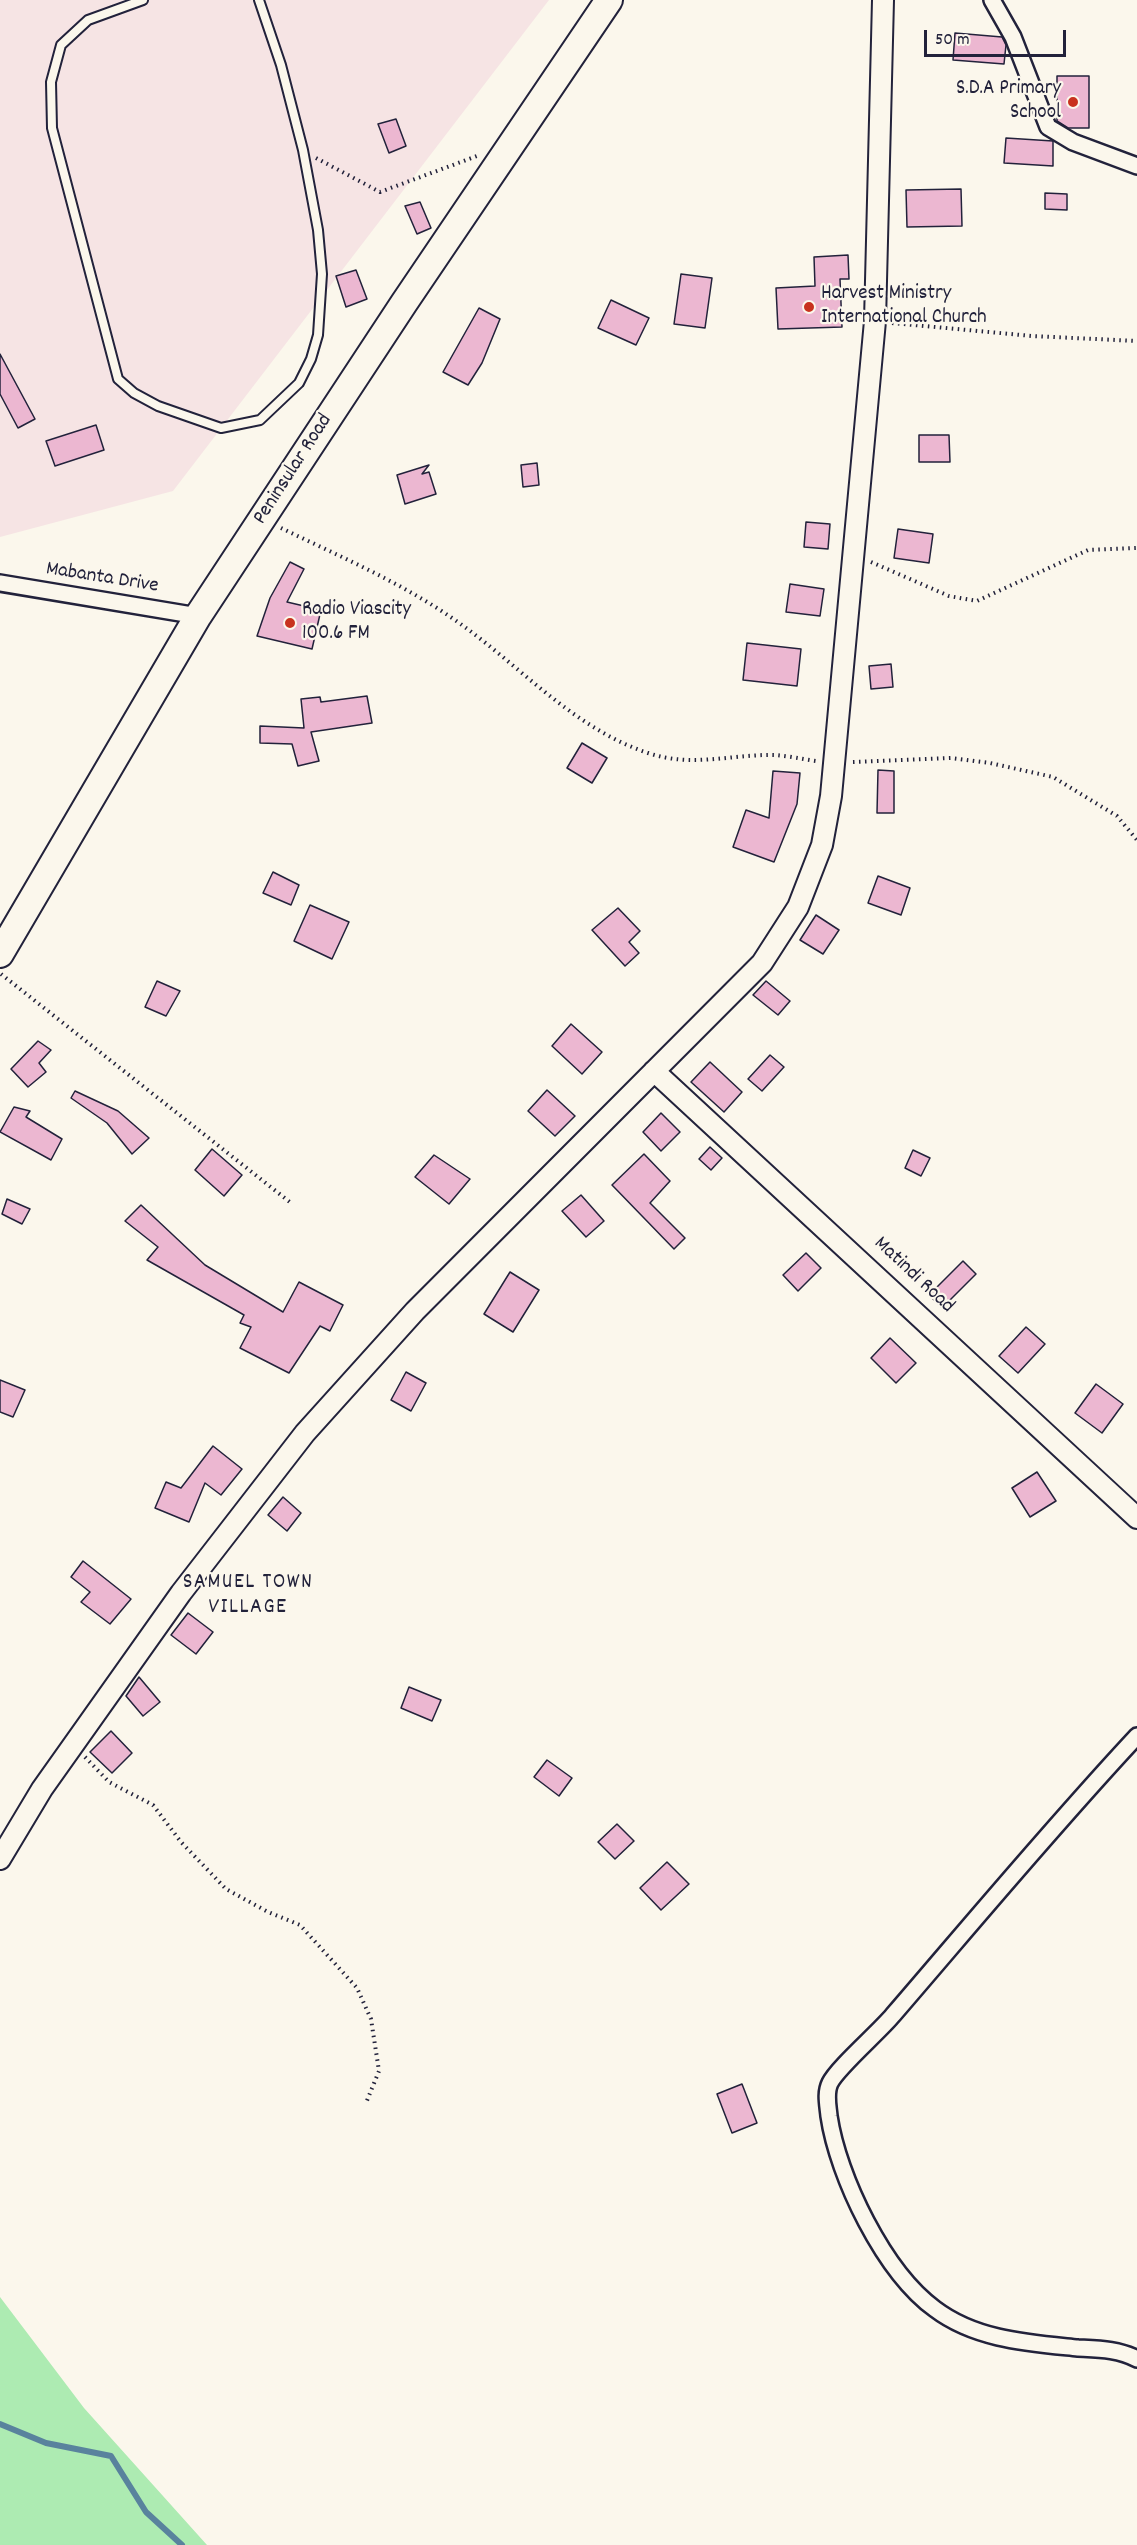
<!DOCTYPE html>
<html>
<head>
<meta charset="utf-8">
<style>
  body { margin:0 }
  #map { position:relative; width:1137px; height:2545px; overflow:hidden; background:#fbf7ec; font-family:Dekko,sans-serif }
  canvas { display:block }
  .scale { position:absolute; left:924px; top:30px; width:142px; height:27px; box-sizing:border-box; border:3px solid #22223b; border-top:0; padding-left:8px; font-size:18px; line-height:21px; white-space:nowrap; color:#22223b; -webkit-text-stroke:4px #fbf7ec; paint-order:stroke }
</style>
</head>
<body>
<div id="map">
<canvas width="1137" height="2545"></canvas>
<div class="scale">50 m</div>
</div>
<script>
const ctx = document.querySelector('canvas').getContext('2d');
ctx.lineJoin = 'round';
function fill(path, color) { ctx.fillStyle = color; ctx.fill(path, 'evenodd'); }
function strokePath(path, color, width, dash) { ctx.strokeStyle = color; ctx.lineWidth = width; ctx.lineCap = dash ? 'butt' : 'round'; ctx.setLineDash(dash || []); ctx.stroke(path); }
function drawText(font, color, halo, rows, align = 'center') {
  ctx.font = font + ' Dekko,sans-serif'; ctx.lineWidth = 4.5; ctx.setLineDash([]); ctx.textBaseline = 'middle'; ctx.strokeStyle = halo; ctx.fillStyle = color; for (const [text, x, y, turn = 0] of rows) {
    ctx.save(); ctx.translate(x, y); ctx.rotate((+turn || 0) * Math.PI / 180); ctx.textAlign = isNaN(turn) ? turn : align; if (halo) ctx.strokeText(text, 0, 0); ctx.fillText(text, 0, 0); ctx.restore();
  }
}
fill(new Path2D(`
  M0,0H549L173,491L0,537Z`), '#f6e4e4');
fill(new Path2D(`
  M0,2297L84,2408L207,2545H0Z`), '#adebb2');
strokePath(new Path2D(`
  M0,2424L46,2443L111,2456L146,2512L182,2545`), '#59839d', 6);
const building = new Path2D(`
  M955,33L1002,37L1006,45L1004,64L953,60Z
  M1057,76H1089V128H1068L1057,121Z
  M396,119L406,146L389,153L378,124Z
  M1006,138L1053,141V166L1004,163Z
  M961,189L962,226L907,227L906,190Z
  M1045,193L1067,194V210L1045,209Z
  M420,202L431,228L417,234L405,206Z
  M848,255L849,279H840L842,327L778,329L776,288L815,286L814,257Z
  M356,270L367,299L346,307L336,276Z
  M681,274L712,278L705,328L674,324Z
  M611,300L649,318L636,345L598,328Z
  M479,308L500,319L482,363L468,385L443,372Z
  M0,354L35,419L18,428L0,394Z
  M96,425L104,450L55,466L46,441Z
  M919,435H949L950,462H919Z
  M537,463L539,485L523,487L521,465Z
  M429,465L422,474L429,472L436,494L405,504L397,475Z
  M806,522L830,524L828,549L804,547Z
  M898,529L933,534L929,563L894,558Z
  M290,562L304,569L287,602L321,610L312,649L257,636L270,598Z
  M790,584L824,589L820,616L786,612Z
  M747,643L801,649L797,686L743,680Z
  M891,664L893,687L871,689L869,666Z
  M367,696L372,723L311,732L319,761L298,766L292,744L260,743V726L304,728L301,699L320,697L321,702Z
  M582,743L607,758L592,783L567,768Z
  M878,770L894,771V813H877Z
  M773,771L800,773L797,804L774,862L733,847L746,810L769,818Z
  M273,872L299,885L291,905L263,893Z
  M878,876L910,888L901,915L868,903Z
  M310,905L349,922L332,959L294,941Z
  M618,908L640,931L629,942L639,953L625,966L592,930Z
  M816,915L839,930L823,954L800,940Z
  M157,981L180,991L166,1016L145,1007Z
  M766,981L790,1001L778,1015L753,995Z
  M571,1024L602,1052L582,1074L552,1046Z
  M38,1041L51,1050L39,1063L46,1072L28,1087L11,1069Z
  M770,1055L784,1067L762,1091L748,1079Z
  M710,1062L742,1092L724,1112L691,1082Z
  M547,1090L575,1116L555,1136L528,1111Z
  M75,1091L118,1111L149,1138L132,1154L107,1123L71,1098Z
  M14,1107L30,1111L26,1117L62,1139L51,1160L0,1132Z
  M661,1113L680,1132L661,1151L643,1132Z
  M710,1147L722,1158L711,1170L699,1159Z
  M212,1149L242,1175L224,1196L195,1170Z
  M913,1150L930,1158L921,1176L905,1168Z
  M644,1154L670,1181L650,1203L685,1238L674,1249L612,1185Z
  M434,1155L470,1179L449,1204L415,1177Z
  M581,1195L604,1221L586,1237L562,1211Z
  M7,1199L30,1209L22,1224L2,1214Z
  M141,1205L205,1265L283,1312L299,1282L343,1305L330,1331L320,1326L289,1373L240,1348L251,1327L240,1323L244,1315L147,1260L158,1247L125,1221Z
  M806,1253L821,1268L798,1291L783,1275Z
  M963,1261L976,1274L942,1308L929,1295Z
  M510,1272L539,1290L513,1332L484,1314Z
  M1026,1327L1045,1344L1018,1373L999,1356Z
  M890,1338L916,1363L896,1383L871,1358Z
  M406,1372L426,1383L411,1411L391,1400Z
  M0,1380L25,1390L13,1417L0,1412Z
  M1096,1384L1123,1404L1102,1433L1075,1413Z
  M213,1446L242,1469L221,1495L205,1483L189,1522L155,1508L166,1482L181,1488Z
  M1037,1472L1056,1501L1030,1517L1012,1488Z
  M283,1497L301,1513L287,1531L268,1515Z
  M83,1561L131,1599L110,1624L81,1602L90,1592L71,1577Z
  M188,1613L213,1632L196,1654L171,1635Z
  M139,1677L160,1702L143,1716L126,1696Z
  M409,1687L441,1700L432,1721L401,1708Z
  M111,1731L132,1753L112,1773L90,1752Z
  M547,1760L572,1778L559,1796L534,1777Z
  M617,1824L634,1841L615,1859L598,1842Z
  M667,1862L689,1884L661,1910L640,1888Z
  M742,2084L757,2123L732,2133L717,2094Z`);
fill(building, '#ecb7d1');
strokePath(building, '#22223b', 1.5);
const service = new Path2D(`
  M143,0L88,20L61,45L51,82L52,128L118,379L134,393L158,406L221,428L260,420L299,383L311,359L318,335L322,274L318,230L303,150L281,65L259,0`);
const minor = new Path2D(`
  M992,0L1013,37L1048,127L1073,142L1137,166
  M0,583L198,616
  M1137,1736C1053,1826 974,1921 893,2015C880,2031 837,2068 830,2083C825,2093 828,2105 829,2116C838,2177 884,2272 935,2309C976,2340 1029,2343 1078,2348C1098,2349 1119,2349 1137,2359`);
const tertiary = new Path2D(`
  M654,1071L1137,1518
  M0,1859L42,1789L181,1593L305,1433L415,1311L762,963L798,907L822,845L831,796L875,321L883,0`);
const primary = new Path2D(`
  M0,954L198,616L404,303L609,0`);
strokePath(service, '#22223b', 12);
strokePath(minor, '#22223b', 20);
strokePath(tertiary, '#22223b', 24);
strokePath(primary, '#22223b', 30);
strokePath(new Path2D(`
  M316,158L380,192L477,156
  M892,323L1032,336L1137,341
  M281,528C341,557 407,585 462,625C522,668 575,729 648,753C693,768 731,754 775,755C788,756 802,759 816,761
  M871,562L949,596L977,601L1088,550L1137,548
  M853,762L951,758L990,763L1053,777L1117,816L1137,840
  M1,974L291,1203
  M85,1757L109,1782L153,1805L181,1842L226,1889L268,1912L300,1925L357,1988L371,2019L379,2071L366,2103`), '#22223b', 4, [1.5, 4.5]);
strokePath(service, '#fbf7ec', 8);
strokePath(minor, '#fbf7ec', 15);
strokePath(tertiary, '#fbf7ec', 20);
strokePath(primary, '#fbf7ec', 26);
for (const [x, y, r, color] of [
  [1073,102,6,"#c8321e"],
  [809,307,6,"#c8321e"],
  [290,623,6,"#c8321e"]
]) { const dot = new Path2D(); dot.arc(x, y, r, 0, 2 * Math.PI); ctx.fillStyle = color; ctx.fill(dot); strokePath(dot, '#fbf7ec', 2); }
drawText('21px', '#22223b', '#fbf7ec', [
  ["S.D.A Primary",1061,90,"right"],
  ["School",1061,114,"right"],
  ["Harvest Ministry",821,295],
  ["International Church",821,319],
  ["Radio Viascity",302,611],
  ["100.6 FM",302,635]
], 'left');
drawText('21px', '#22223b', '#fbf7ec', [
  ["Peninsular Road",294,470,-57],
  ["Mabanta Drive",102,579,9],
  ["Matindi Road",913,1276,43]
]);
ctx.letterSpacing = '1.5px';
drawText('22px', '#22223b', '#fbf7ec', [
  ["SAMUEL TOWN",248,1584],
  ["VILLAGE",248,1609]
]);
ctx.letterSpacing = '0px';
</script>
</body>
</html>
